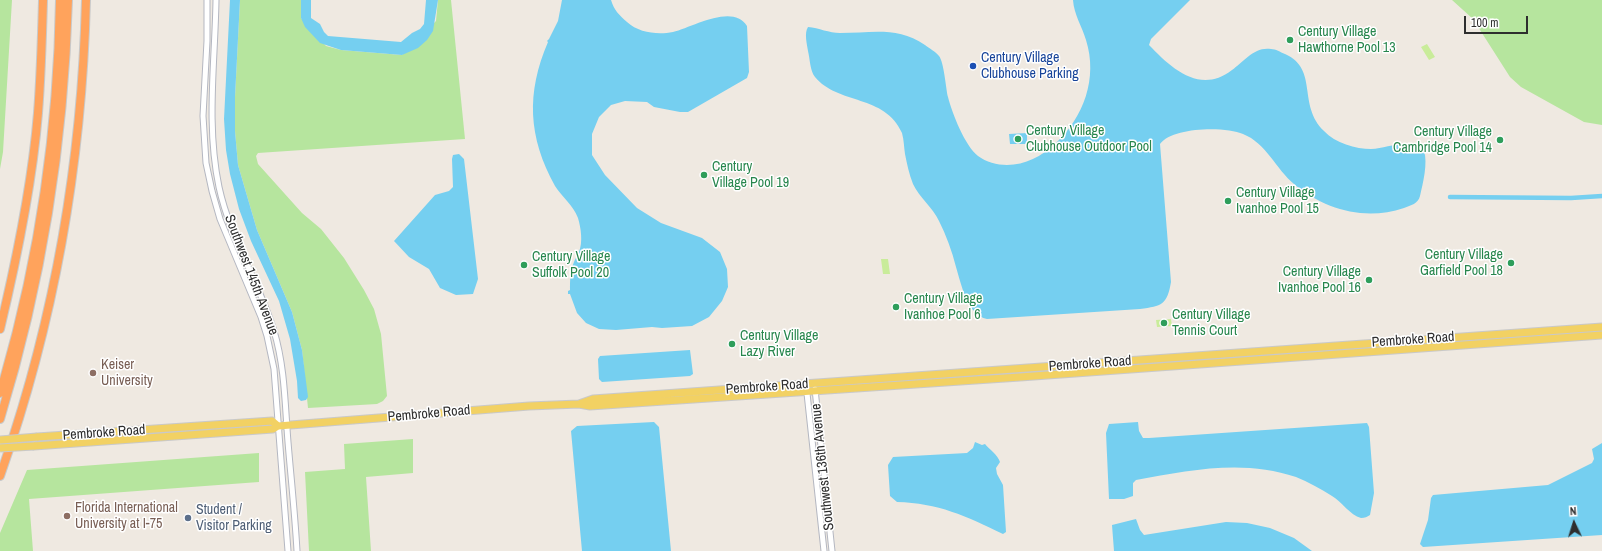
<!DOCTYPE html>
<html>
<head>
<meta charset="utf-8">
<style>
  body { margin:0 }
  #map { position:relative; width:1602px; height:551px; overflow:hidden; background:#efe9e1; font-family:"Archivo Narrow",sans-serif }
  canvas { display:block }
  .north { position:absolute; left:1554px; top:503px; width:40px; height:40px; -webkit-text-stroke:3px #fff; paint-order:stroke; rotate:356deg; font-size:11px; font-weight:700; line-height:16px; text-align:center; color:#2e2e2e }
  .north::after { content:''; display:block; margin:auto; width:14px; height:18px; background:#2e2e2e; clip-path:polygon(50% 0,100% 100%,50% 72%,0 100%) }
  .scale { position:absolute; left:1464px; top:16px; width:64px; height:18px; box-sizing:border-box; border:2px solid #2e2e2e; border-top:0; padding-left:5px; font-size:12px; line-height:14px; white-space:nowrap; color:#2e2e2e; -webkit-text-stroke:3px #fff; paint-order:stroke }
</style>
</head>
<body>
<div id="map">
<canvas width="1602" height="551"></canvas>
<div class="north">N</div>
<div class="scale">100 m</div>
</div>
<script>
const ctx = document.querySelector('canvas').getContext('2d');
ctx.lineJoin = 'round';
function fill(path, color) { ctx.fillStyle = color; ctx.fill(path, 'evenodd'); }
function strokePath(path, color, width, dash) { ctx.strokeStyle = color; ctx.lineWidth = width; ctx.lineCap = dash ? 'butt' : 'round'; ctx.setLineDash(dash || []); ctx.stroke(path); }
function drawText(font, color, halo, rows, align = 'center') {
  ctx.font = font + ' "Archivo Narrow",sans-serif'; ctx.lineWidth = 3; ctx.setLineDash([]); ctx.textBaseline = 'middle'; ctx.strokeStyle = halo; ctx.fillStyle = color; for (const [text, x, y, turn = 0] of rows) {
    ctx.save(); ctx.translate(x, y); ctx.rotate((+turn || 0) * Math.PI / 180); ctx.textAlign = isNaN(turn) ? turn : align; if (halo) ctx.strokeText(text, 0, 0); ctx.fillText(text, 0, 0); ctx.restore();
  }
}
fill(new Path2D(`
  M0,0H12L3,152L0,169Z
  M240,0H301V18L326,46L341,50L402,55L436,21L438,0H451L465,139L258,153L256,156L258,164L302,213L321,229L344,258L364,290L374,309L381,334L387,396L383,401L377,404L308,408L302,350L292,312L257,230L238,165L235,131V97Z
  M1452,0H1602V125L1584,122L1521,87L1510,77L1473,19Z
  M413,439V473L366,477L371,551H309L305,472L345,469L344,444Z
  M259,453V482L29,499L33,551H0V533L27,470Z`), '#b6e59e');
fill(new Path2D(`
  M1427,44L1435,57L1429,60L1421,47Z
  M881,259H888L890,274H883Z
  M1171,319L1172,326L1157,327L1156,320Z`), '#c9ec9a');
fill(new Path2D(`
  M230,0H240L235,97V131L238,165L257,230L292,312L302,350L308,397L306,400L301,401L298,398L297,381L290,339L279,301L251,241L239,209L230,174L226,150L224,119Z
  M301,0H311V18L320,24L324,32L328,36L401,42L412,33L420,29L424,24L426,0H438L433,31L427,40L418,48L402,55L341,50L320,43L305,27L301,18Z
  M562,0H611C614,10 619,15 627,22C639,33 658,35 673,32C693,27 733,3 747,26L749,72L747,78L688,112H680L654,107L647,102L625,101L611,105L599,117L592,134V155L605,175L637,208L661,223L702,238L720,252L727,269L728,287L722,301L709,317L692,326L662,328L652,327L616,330L599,329L586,323L577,313L570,294H568V291L570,290C570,281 570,271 574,262C575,259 578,255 579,252C583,242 581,228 578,218C573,205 562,197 555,186C528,137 526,93 548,42L547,41L549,39L558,21Z
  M1073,0H1190L1151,39L1149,45C1171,68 1200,95 1232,70C1243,62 1255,46 1271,49C1276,49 1280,52 1285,54C1319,69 1297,105 1324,131C1335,143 1356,149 1371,149C1389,148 1408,137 1424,151C1428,163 1423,183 1420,196C1418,204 1411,205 1404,208C1365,221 1325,210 1294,184C1276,169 1266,143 1243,134C1225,126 1172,127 1160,144L1171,282C1167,305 1162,306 1140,309L987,319C967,315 961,283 956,267C952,251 946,235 939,221C933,208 919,197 913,184C909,174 907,164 905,154C904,148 904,140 902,133C885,94 838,105 815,77C810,71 810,59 808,51C807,44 804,33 808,27C819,28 829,33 840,33C872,33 897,26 925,45C929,48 936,52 939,56C944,62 946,89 948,97C952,113 965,146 978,156C986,162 997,165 1007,165C1025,165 1042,156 1055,144C1084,117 1098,78 1086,40C1082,26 1074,15 1073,0Z
  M1027,133V144H1010L1009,134Z
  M459,154L464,159L478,279L473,294L456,295L440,288L429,269L409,257L394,241L435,195L449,191L453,187L452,159L453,155Z
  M690,350L693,374L690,376L602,382L599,379L598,359L600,356Z
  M654,422L659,427L671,551H582L571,431L577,426Z
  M1138,422L1139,431L1143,438H1149L1367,423L1369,427L1374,493L1370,515C1367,517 1365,518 1361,518C1350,515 1342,502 1332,496C1321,489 1308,482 1296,477C1244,459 1189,470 1136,480L1133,483V496L1124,499H1109L1106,433L1109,424Z
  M975,442L982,445L985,444C989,449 998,455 1000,462L996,468L997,474L1003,485L1006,532L1003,534C966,516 938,503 897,502L890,496L888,465L893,457L967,453L973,448Z
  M1602,443V535L1423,547L1420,544L1428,520L1431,498L1433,495L1548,485L1592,463L1594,459L1592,449Z
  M1136,519L1140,530L1144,535L1226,522L1247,523L1270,528L1294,538L1312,551H1114L1112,525Z`), '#75cff0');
strokePath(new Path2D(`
  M1450,197L1571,198L1602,196`), '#75cff0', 4.5);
const minor = new Path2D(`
  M207,0V41L203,116L206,163L212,191L220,219L261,317L267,336L274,369L288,551
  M216,0C215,63 206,125 219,187C230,238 259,282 274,331C285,367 285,406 288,442C291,478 295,515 297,551
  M806,384L824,551
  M815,389L832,551`);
const major = new Path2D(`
  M579,404L593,399L1602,327
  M37,437L272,421L278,426
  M34,446L273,429L278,426L529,406L579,404L590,406L1020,377L1602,335`);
const highway = new Path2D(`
  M0,329C17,258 32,186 38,113C41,75 42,38 43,0
  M0,393C38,266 58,133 60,0
  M0,419C42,282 64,143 68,0
  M0,476C54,323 82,162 86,0`);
strokePath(minor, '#b4b7c1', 7);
strokePath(major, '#c9c9c9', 9);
strokePath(highway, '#c9c9c9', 10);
strokePath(minor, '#fff', 5);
strokePath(major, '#f2d163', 7);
strokePath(highway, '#ffa35c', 8);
const majorBridge = new Path2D(`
  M0,440L37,437
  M0,448L34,446`);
strokePath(majorBridge, '#c9c9c9', 9, []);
strokePath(majorBridge, '#f2d163', 7);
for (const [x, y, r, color] of [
  [1290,40,4,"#2e9e5b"],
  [973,66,4,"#1a4fb4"],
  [1018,139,4,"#2e9e5b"],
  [1500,140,4,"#2e9e5b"],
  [704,175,4,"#2e9e5b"],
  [1228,201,4,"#2e9e5b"],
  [1511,263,4,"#2e9e5b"],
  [524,265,4,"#2e9e5b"],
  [1369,280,4,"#2e9e5b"],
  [896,307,4,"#2e9e5b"],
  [1164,323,4,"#2e9e5b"],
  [732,344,4,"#2e9e5b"],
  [93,373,4,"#8d6e63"],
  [67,516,4,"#8d6e63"],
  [188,518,4,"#5c6f8a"]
]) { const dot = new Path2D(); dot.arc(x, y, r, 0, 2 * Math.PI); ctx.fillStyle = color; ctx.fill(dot); strokePath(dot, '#fff', 1.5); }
drawText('14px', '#27864d', '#fff', [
  ["Century Village",1298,32],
  ["Hawthorne Pool 13",1298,48],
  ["Century Village",1026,131],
  ["Clubhouse Outdoor Pool",1026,147],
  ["Century Village",1492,132,"right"],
  ["Cambridge Pool 14",1492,148,"right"],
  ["Century",712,167],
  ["Village Pool 19",712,183],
  ["Century Village",1236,193],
  ["Ivanhoe Pool 15",1236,209],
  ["Century Village",1503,255,"right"],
  ["Garfield Pool 18",1503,271,"right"],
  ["Century Village",532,257],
  ["Suffolk Pool 20",532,273],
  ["Century Village",1361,272,"right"],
  ["Ivanhoe Pool 16",1361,288,"right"],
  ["Century Village",904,299],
  ["Ivanhoe Pool 6",904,315],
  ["Century Village",1172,315],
  ["Tennis Court",1172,331],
  ["Century Village",740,336],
  ["Lazy River",740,352]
], 'left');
drawText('14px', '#164399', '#fff', [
  ["Century Village",981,58],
  ["Clubhouse Parking",981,74]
], 'left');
drawText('14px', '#2e2e2e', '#fff', [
  ["Southwest 145th Avenue",251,275,69],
  ["Pembroke Road",1413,340,-4],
  ["Pembroke Road",1090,364,-4],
  ["Pembroke Road",767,387,-4],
  ["Pembroke Road",429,414,-5],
  ["Pembroke Road",104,433,-4],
  ["Southwest 136th Avenue",823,467,-96]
]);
drawText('14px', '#785e54', '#fff', [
  ["Keiser",101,365],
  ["University",101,381],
  ["Florida International",75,508],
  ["University at I-75",75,524]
], 'left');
drawText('14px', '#4e5e75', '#fff', [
  ["Student /",196,510],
  ["Visitor Parking",196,526]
], 'left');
</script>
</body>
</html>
